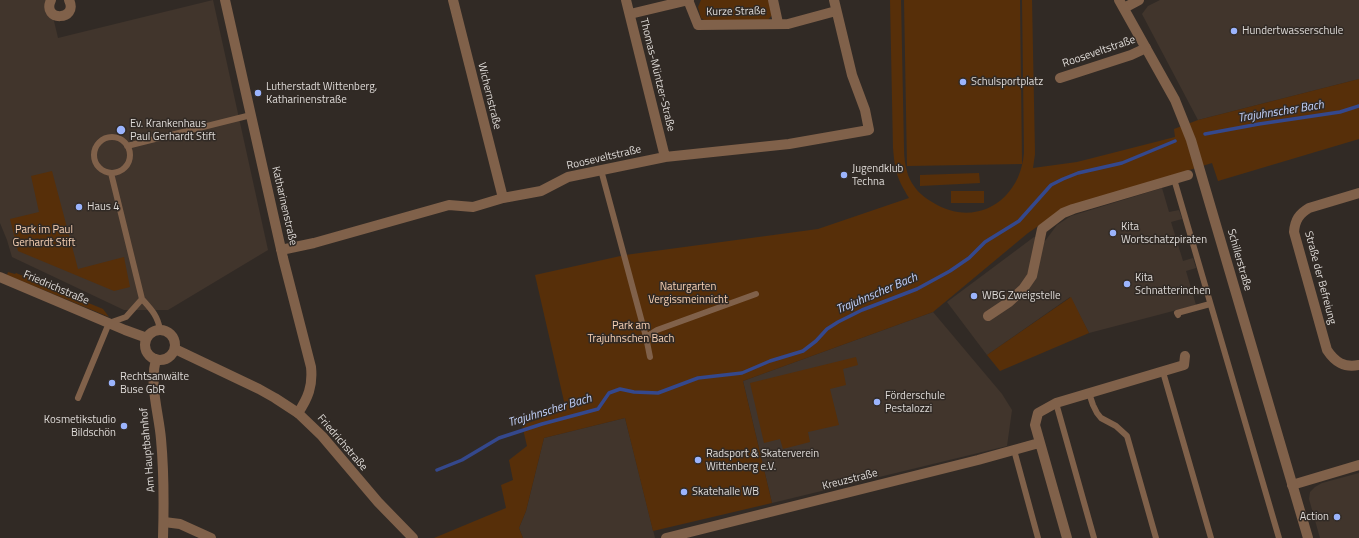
<!DOCTYPE html>
<html>
<head>
<meta charset="utf-8">
<style>
  body { margin:0 }
  canvas { display:block; background:#312a25 }
</style>
</head>
<body>
<canvas width="1359" height="538"></canvas>
<script>
const ctx = document.querySelector('canvas').getContext('2d');
ctx.lineJoin = 'round';
function fill(path, color) { ctx.fillStyle = color; ctx.fill(path, 'evenodd'); }
function strokePath(path, color, width, dash) { ctx.strokeStyle = color; ctx.lineWidth = width; ctx.lineCap = dash ? 'butt' : 'round'; ctx.setLineDash(dash || []); ctx.stroke(path); }
function drawText(font, color, halo, rows, align = 'center') {
  ctx.font = font + ' "Titillium Web",sans-serif'; ctx.lineWidth = 3; ctx.setLineDash([]); ctx.textBaseline = 'middle'; ctx.strokeStyle = halo; ctx.fillStyle = color; for (const [text, x, y, turn = 0] of rows) {
    ctx.save(); ctx.translate(x, y); ctx.rotate((+turn || 0) * Math.PI / 180); ctx.textAlign = isNaN(turn) ? turn : align; if (halo) ctx.strokeText(text, 0, 0); ctx.fillText(text, 0, 0); ctx.restore();
  }
}
fill(new Path2D(`
  M0,0H49L58,38L213,0L268,250L168,310H124L12,257L7,240L0,223Z
  M1160,0H1359V79L1198,120L1142,14L1148,6Z
  M1162,188L1169,212L1179,210L1182,219L1171,222L1183,261L1193,258L1196,268L1186,271L1196,305L1089,333L1070,297L987,355L947,302L1034,237L1045,241L1057,225L1071,216Z
  M933,312L1002,394L1012,410L1007,446L772,503L743,381Z
  M625,418L655,538H523L519,528L526,511L544,438Z
  M1359,473V538H1320L1309,499L1310,492L1315,487L1322,483Z`), '#41352c');
fill(new Path2D(`
  M701,0H770L773,14L767,21L707,22L701,18L698,7Z
  M890,0H901L904,148C904,157 905,166 908,175C912,186 921,196 932,202C974,229 1020,202 1024,153L1022,0H1032L1035,154L1033,168L1077,162L1175,137L1174,129L1198,120L1359,79V139L1218,181L1212,163L1063,209L1028,233L933,312L743,381L772,503L653,531L625,418L544,438L526,511L519,528L523,538H434L506,508L501,485L513,480L509,460L527,446L522,425L566,410L535,275L625,255L818,229L909,198C897,178 895,172 893,148Z
  M904,0H1020L1022,164L907,166Z
  M52,171L78,269L124,257L130,287L114,291L18,251L10,219L39,212L31,176Z
  M979,173L980,183L920,186V175Z
  M951,191H984V203H951Z
  M8,272L15,274L16,273L103,309L109,317L7,275Z
  M1071,297L1089,333L1000,371L987,355Z
  M856,357L858,365L843,369L846,385L830,389L839,425L808,432L810,442L783,449L780,439L764,443L750,383Z`), '#572f09');
strokePath(new Path2D(`
  M1205,134L1259,124L1340,112L1359,106
  M437,470L462,460L499,438L542,424L598,409L609,393L620,389L634,392L658,393L698,378L742,373L770,361L803,351L816,341L827,329L838,322L862,310L917,289L950,271L969,258L985,242L1019,221L1051,185L1063,179L1078,173L1122,163L1175,141`), '#34488d', 3.5);
strokePath(new Path2D(`
  M94 155a18 18 0 1 1 36 0a18 18 0 1 1-36 0Z
  M127,146L251,115
  M601,170L646,337L650,357
  M111,173L142,299C151,309 158,316 160,330
  M1174,179L1279,538
  M1178,315L1177,313L1210,304
  M646,337L657,330L756,294
  M1163,372L1211,538
  M1089,393L1093,405L1097,413L1101,418L1116,426L1127,436L1156,538
  M78,398L109,323L126,317L142,299
  M1056,403L1094,538
  M1014,450L1038,538`), '#80614a', 6);
strokePath(new Path2D(`
  M51,0C41,22 79,21 69,0
  M225,0L283,258L311,367C313,386 308,398 298,413
  M453,0L503,198
  M626,0L665,157
  M688,0L698,25L788,24L836,11
  M773,0L778,23
  M1124,8L1139,0
  M630,14L689,0
  M1060,78L1131,55L1146,48
  M1359,193L1309,208C1299,214 1295,220 1294,232L1327,350C1335,362 1344,368 1359,365
  M281,250L314,243L449,205L473,207L503,198L541,191L568,177L665,157L789,144L869,130L865,110L852,75L834,0
  M988,316L1009,302L1023,289L1032,276L1042,229L1063,213L1073,209L1188,175
  M1292,485L1359,465
  M164,522L180,524L211,538
  M666,538L978,460L1039,443
  M1067,538L1035,425L1038,413L1056,403L1184,365L1185,356`), '#80614a', 10);
strokePath(new Path2D(`
  M1119,0L1175,100L1191,140L1308,538
  M0,277L125,330L147,338
  M145 345a15 15 0 1 1 30 0a15 15 0 1 1-30 0Z
  M175,349L259,389L275,398L298,413L322,436L378,502L413,538
  M156,359C149,385 159,414 161,439C164,472 164,505 163,538`), '#80614a', 10);
for (const [x, y, r, color] of [
  [1234,31,4,"#9bb4fd"],
  [963,82,4,"#9bb4fd"],
  [258,93,4,"#9bb4fd"],
  [121,130,5,"#9bb4fd"],
  [844,175,4,"#9bb4fd"],
  [79,207,4,"#9bb4fd"],
  [1113,233,4,"#9bb4fd"],
  [1127,284,4,"#9bb4fd"],
  [974,296,4,"#9bb4fd"],
  [112,383,4,"#9bb4fd"],
  [877,402,4,"#9bb4fd"],
  [124,426,4,"#9bb4fd"],
  [698,460,4,"#9bb4fd"],
  [684,492,4,"#9bb4fd"],
  [1337,517,4,"#9bb4fd"]
]) { const dot = new Path2D(); dot.arc(x, y, r, 0, 2 * Math.PI); ctx.fillStyle = color; ctx.fill(dot); strokePath(dot, '#312a25', 1.5); }
drawText('11px', '#dfdbd8', '#312a25', [
  ["Kurze Straße",736,12,-1],
  ["Rooseveltstraße",1099,52,-19],
  ["Thomas-Müntzer-Straße",657,75,76],
  ["Wichernstraße",489,96,76],
  ["Rooseveltstraße",604,158,-13],
  ["Katharinenstraße",284,206,77],
  ["Schillerstraße",1239,260,74],
  ["Straße der Befreiung",1320,278,75],
  ["Friedrichstraße",56,288,23],
  ["Friedrichstraße",342,443,49],
  ["Am Hauptbahnhof",148,450,-95],
  ["Kreuzstraße",850,480,-14]
]);
drawText('11px', '#dfdbd8', '#312a25', [
  ["Hundertwasserschule",1242,31],
  ["Schulsportplatz",971,82],
  ["Lutherstadt Wittenberg,",266,87],
  ["Katharinenstraße",266,100],
  ["Ev. Krankenhaus",130,124],
  ["Paul Gerhardt Stift",130,137],
  ["Jugendklub",852,169],
  ["Techna",852,182],
  ["Haus 4",87,207],
  ["Kita",1121,227],
  ["Wortschatzpiraten",1121,240],
  ["Kita",1135,278],
  ["Schnatterinchen",1135,291],
  ["WBG Zweigstelle",982,296],
  ["Rechtsanwälte",120,377],
  ["Buse GbR",120,390],
  ["Förderschule",885,396],
  ["Pestalozzi",885,409],
  ["Kosmetikstudio",116,420,"right"],
  ["Bildschön",116,433,"right"],
  ["Radsport & Skaterverein",706,454],
  ["Wittenberg e.V.",706,467],
  ["Skatehalle WB",692,492],
  ["Action",1329,517,"right"]
], 'left');
drawText('11px', '#f9d2b5', '#312a25', [
  ["Park im Paul",44,230],
  ["Gerhardt Stift",44,243],
  ["Naturgarten",688,287],
  ["Vergissmeinnicht",688,300],
  ["Park am",631,326],
  ["Trajuhnschen Bach",631,339]
]);
drawText('italic 12px', '#c3d2fb', '#312a25', [
  ["Trajuhnscher Bach",1281,112,-9],
  ["Trajuhnscher Bach",877,294,-23],
  ["Trajuhnscher Bach",550,411,-17]
]);
</script>
</body>
</html>
